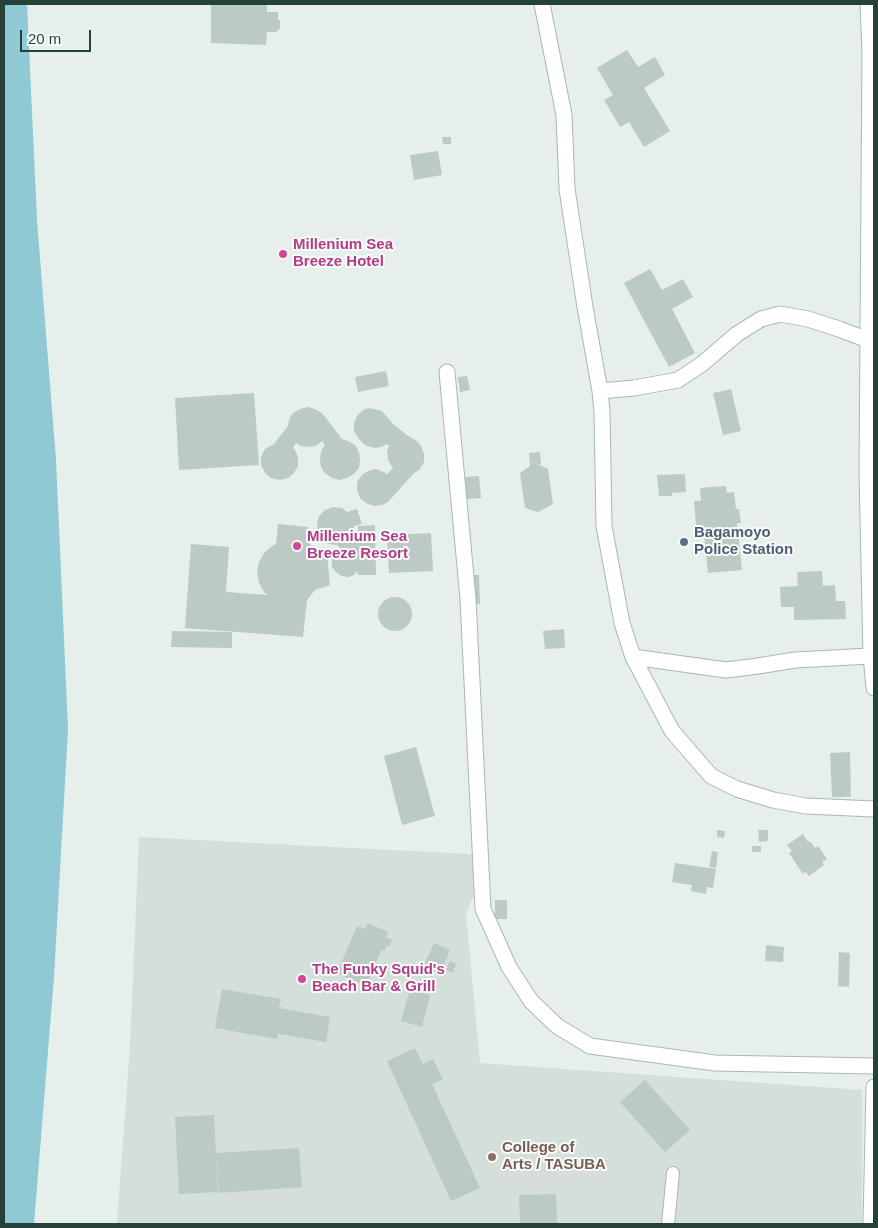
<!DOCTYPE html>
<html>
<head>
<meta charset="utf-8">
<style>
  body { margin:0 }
  #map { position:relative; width:878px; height:1228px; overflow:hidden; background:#e6efeb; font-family:Arial,sans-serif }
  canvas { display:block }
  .frame { position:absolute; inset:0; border:5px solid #24423a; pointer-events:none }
  .scale { position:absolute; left:20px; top:30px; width:71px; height:22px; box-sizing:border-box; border:2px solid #24423a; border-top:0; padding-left:6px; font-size:15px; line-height:18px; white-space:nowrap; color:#24423a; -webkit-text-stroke:4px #f7fbf9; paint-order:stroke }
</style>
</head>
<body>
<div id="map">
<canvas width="878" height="1228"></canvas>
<div class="frame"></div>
<div class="scale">20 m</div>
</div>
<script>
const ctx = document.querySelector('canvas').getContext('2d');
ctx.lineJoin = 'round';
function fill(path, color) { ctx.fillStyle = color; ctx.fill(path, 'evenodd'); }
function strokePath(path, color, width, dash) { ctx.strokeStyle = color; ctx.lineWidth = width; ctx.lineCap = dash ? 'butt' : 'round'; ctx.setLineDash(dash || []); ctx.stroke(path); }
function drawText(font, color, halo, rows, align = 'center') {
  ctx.font = font + ' Arial,sans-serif'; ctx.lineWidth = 4; ctx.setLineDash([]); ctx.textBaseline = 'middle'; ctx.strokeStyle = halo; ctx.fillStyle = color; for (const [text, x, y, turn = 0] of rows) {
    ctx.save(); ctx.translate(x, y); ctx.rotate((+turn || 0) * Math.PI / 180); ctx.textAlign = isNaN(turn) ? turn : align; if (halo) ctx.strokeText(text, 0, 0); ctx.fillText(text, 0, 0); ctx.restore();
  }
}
fill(new Path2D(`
  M139,837L490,855L466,914L480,1063L862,1090V1224H117L130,1045Z`), '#d4dfda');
fill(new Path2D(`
  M4,4H27L37,220L56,460L68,729L54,977L34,1224H4Z`), '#8ec9d4');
fill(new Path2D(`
  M211,4H267V12H278V20H280V30L278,29L277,32H267L266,45L211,43Z
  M627,50L638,67L655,57L665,75L644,88L670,131L644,147L629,122L620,127L604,100L613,95L597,68Z
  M442,137H451V144H443Z
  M438,151L442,175L414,180L410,155Z
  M650,269L662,290L683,279L693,297L672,309L695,353L669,367L624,283Z
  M386,371L389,386L358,392L355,377Z
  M467,376L470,390L460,392L458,377Z
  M731,389L741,431L723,435L713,393Z
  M254,393L259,465L179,470L175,398Z
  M308,407L315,409L322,413L342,439L348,441L355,445L359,452L360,460L359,468L354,474L347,478L339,480L332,478L325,473L321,467L320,459L321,451L325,445L322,441L316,446L308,447L300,446L296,443L293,448L295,450L298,457V466L294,473L288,478L280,480L271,478L265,473L261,465V457L265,449L274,444L288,426L289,419L293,413L300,409Z
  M370,408L382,411L393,424L408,436L417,441L421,446L424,454V462L420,469L413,474L388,502L382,505L374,506L366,503L360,498L357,490V482L362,475L368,471L376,469L384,472L387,474L393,468L388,460L387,451L389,446L387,444L381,447L374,448L365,445L358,438L354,431V423L357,416L363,410Z
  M540,452L541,465L532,462L548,469L553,504L538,512L525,508L520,473L530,466L529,453Z
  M685,474L686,492L672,493V496H659L657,475Z
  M479,476L481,498L467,499L465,477Z
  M726,486L727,493L734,492L736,509H739L741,523H737L742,570L708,573L704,535H697L694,501H701L700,488Z
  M333,507L342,508L347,512L357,509L362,524L354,526V531L359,541L358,526L375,525L376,575H358L357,571L354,575L348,577L341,576L336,572L332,567V560L334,554L340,549L338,545L329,544L322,540L318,532L317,524L319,516L325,510Z
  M278,524L308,527L307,541L320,555L327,554L330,585L315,590L307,600L303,637L185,628L191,544L229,547L226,592L268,595L264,592L259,583L257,572L259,562L264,553L272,546L276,544Z
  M431,533L433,571L389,573L387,535Z
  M822,571L823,586L835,585L836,601H845L846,619L794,620V607H781L780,587L798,586L797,572Z
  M471,575H479L480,604H473Z
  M378 614a17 17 0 1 1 34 0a17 17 0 1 1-34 0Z
  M564,629L565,648L545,649L543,631Z
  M172,631L232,632V648L171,647Z
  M416,747L435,816L402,825L384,756Z
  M850,752L851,797H832L830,753Z
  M717,830L725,831L724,838L717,837Z
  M758,830H768V841L759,842Z
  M803,834L808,842L810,841L815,848L818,846L827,859L822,862L824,865L809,876L806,872L803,874L789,853L792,851L787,845Z
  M752,846H761V852H752Z
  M712,851L718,852L716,868L709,867Z
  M675,863L716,869L713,888L707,887L706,894L691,891L692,885L672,882Z
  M495,900H507V919H495Z
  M368,923L388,932L386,937L392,940L389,947L387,945L384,951L382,949L366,986L337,973L357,926L365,929Z
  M434,943L450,950L440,974L423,967Z
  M766,945L784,947L783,962L765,961Z
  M839,952L850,953L849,987L838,986Z
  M450,961L456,964L453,973L446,970Z
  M222,989L281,999L279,1008L330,1017L326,1042L278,1034L277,1039L215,1028Z
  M410,989L430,995L422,1027L401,1021Z
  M415,1048L423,1064L433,1059L443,1079L432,1084L480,1188L451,1201L387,1061Z
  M645,1080L690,1130L665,1152L620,1102Z
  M214,1115L218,1192L179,1194L175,1117Z
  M299,1148L302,1187L219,1193L216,1153Z
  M556,1194L557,1224H520L519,1195Z`), '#bbcac4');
const lane = new Path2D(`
  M668,1224L673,1173`);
const street = new Path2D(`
  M542,4L564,115L567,189L585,307L600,391L602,412L604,526L622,623L633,657L672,731L711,776L737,789L773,800L806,806L874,809
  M447,372L468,599L483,909L509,967L531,1001L557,1026L590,1046L715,1063L874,1066
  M600,391L634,388L678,380L702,364L737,334L761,319L780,314L808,319L839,329L868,340
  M633,657L726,670L758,666L795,660L871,656`);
const secondary = new Path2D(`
  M868,4L870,51L867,473L871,656L874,688
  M871,1224L874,1087`);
strokePath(lane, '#a8b8b2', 14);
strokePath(street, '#a8b8b2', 17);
strokePath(secondary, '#a4bbb3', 17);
strokePath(lane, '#fff', 12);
strokePath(street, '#fff', 15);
strokePath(secondary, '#fff', 15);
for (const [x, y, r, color] of [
  [283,254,5,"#d1479c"],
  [684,542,5,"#5c6f8a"],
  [297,546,5,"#d1479c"],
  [302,979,5,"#d1479c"],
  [492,1157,5,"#8d6e63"]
]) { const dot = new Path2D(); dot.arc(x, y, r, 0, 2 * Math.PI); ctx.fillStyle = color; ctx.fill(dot); strokePath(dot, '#f7fbf9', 2); }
drawText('bold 15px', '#b23c85', '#f7fbf9', [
  ["Millenium Sea",293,245],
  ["Breeze Hotel",293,262],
  ["Millenium Sea",307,537],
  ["Breeze Resort",307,554],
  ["The Funky Squid's",312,970],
  ["Beach Bar & Grill",312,987]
], 'left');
drawText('bold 15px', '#4e5e75', '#f7fbf9', [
  ["Bagamoyo",694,533],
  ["Police Station",694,550]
], 'left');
drawText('bold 15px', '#785e54', '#f7fbf9', [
  ["College of",502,1148],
  ["Arts / TASUBA",502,1165]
], 'left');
</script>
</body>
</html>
